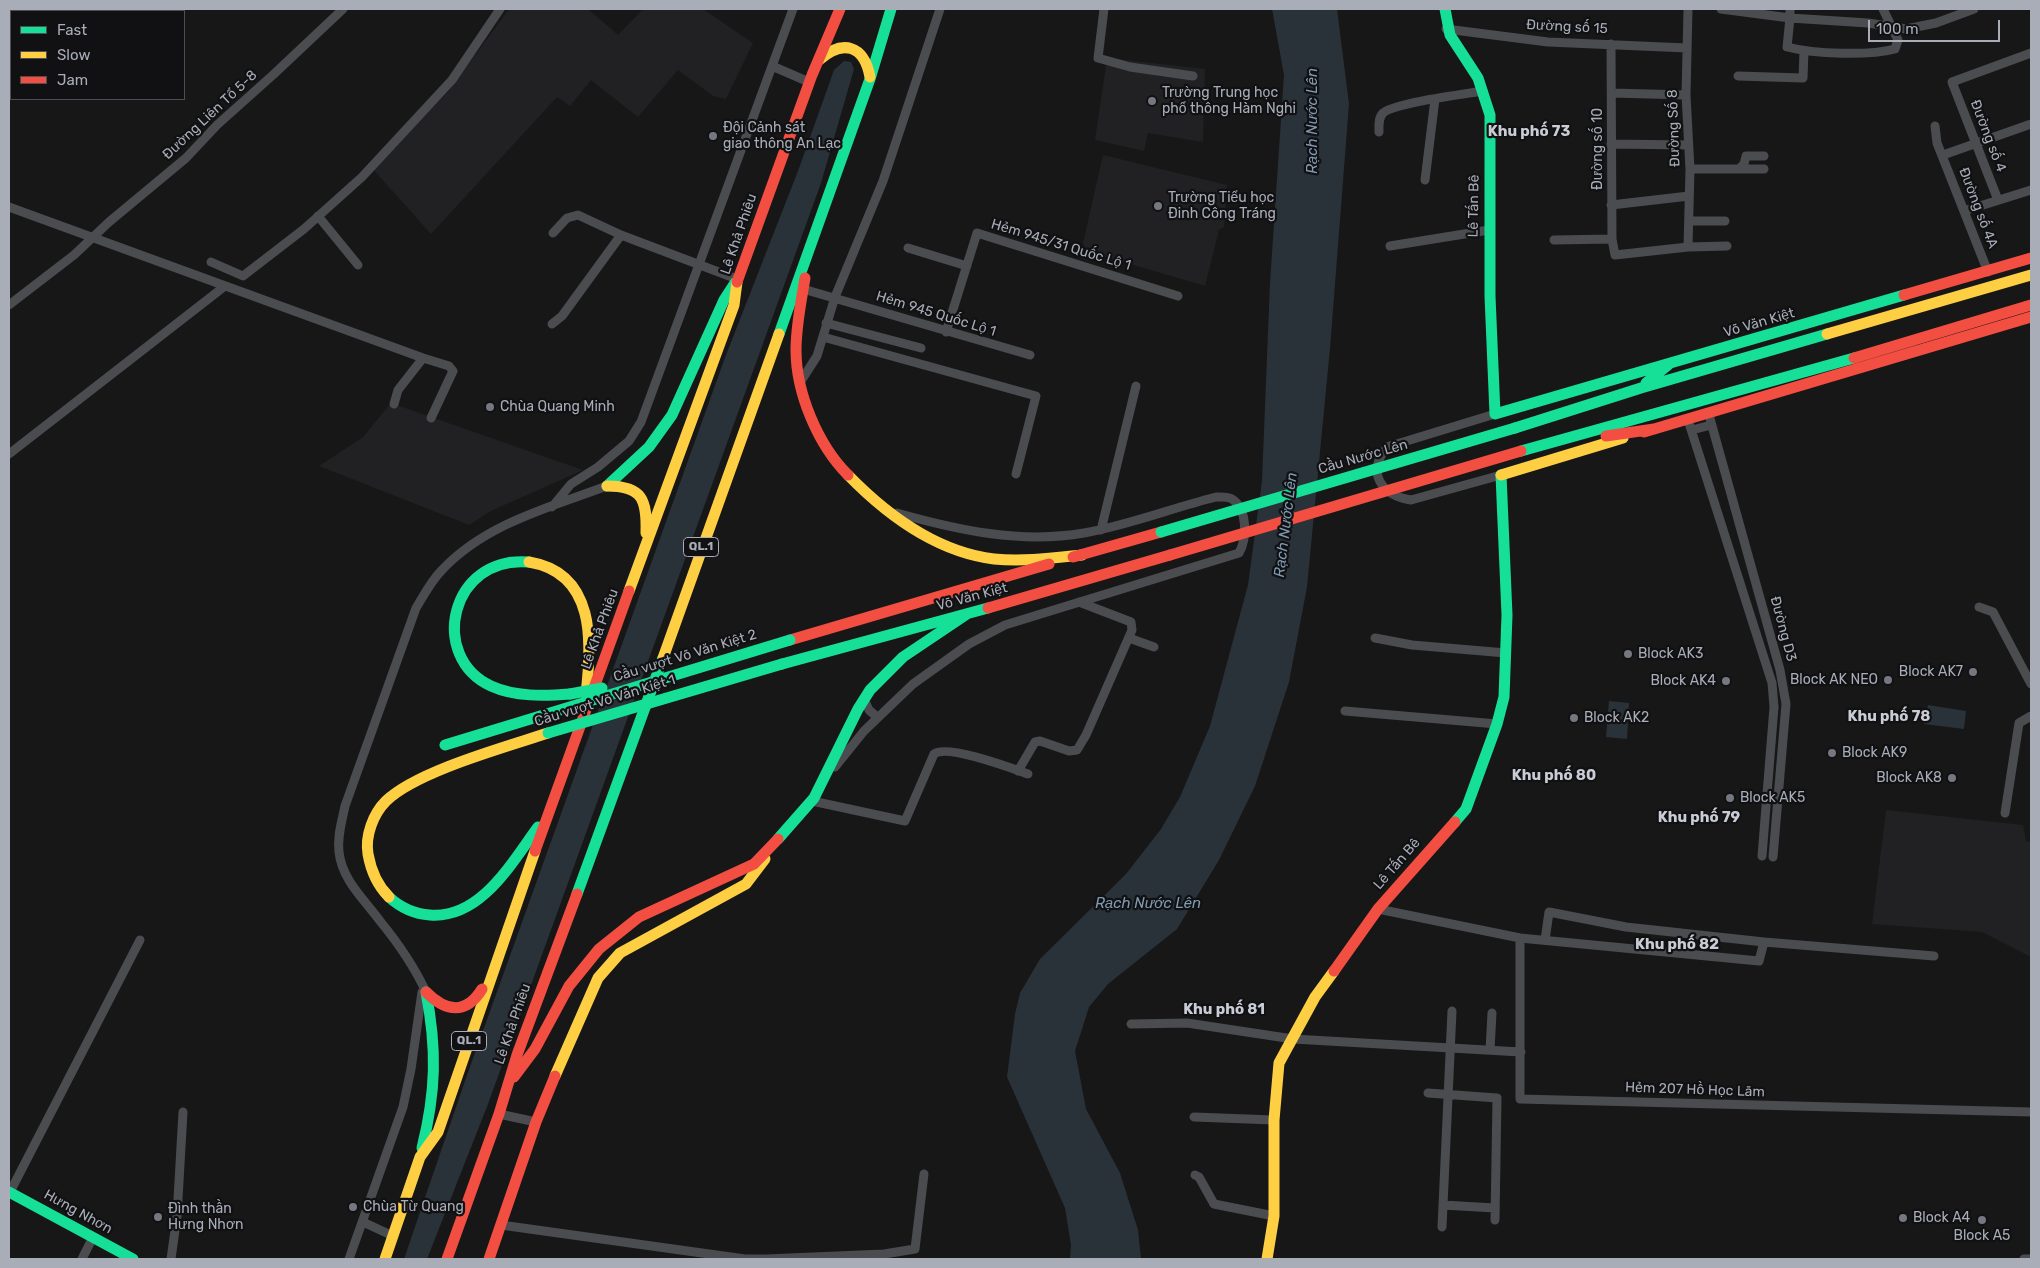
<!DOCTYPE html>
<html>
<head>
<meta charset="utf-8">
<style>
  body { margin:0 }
  #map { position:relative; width:2040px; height:1268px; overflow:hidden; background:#171717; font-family:Rubik,sans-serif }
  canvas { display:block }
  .frame { position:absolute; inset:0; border:10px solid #a8adb8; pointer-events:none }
  .legend { position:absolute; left:10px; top:10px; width:175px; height:90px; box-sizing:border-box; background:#111113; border:1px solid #4d4f55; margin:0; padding:6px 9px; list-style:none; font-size:15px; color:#a8adb8 }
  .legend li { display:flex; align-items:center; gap:10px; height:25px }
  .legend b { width:25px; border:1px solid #4d4f55 }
  .scale { position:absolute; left:1868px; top:20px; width:132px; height:22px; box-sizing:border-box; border:2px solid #a8adb8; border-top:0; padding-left:6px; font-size:15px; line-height:18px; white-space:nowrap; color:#a8adb8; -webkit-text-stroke:4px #111113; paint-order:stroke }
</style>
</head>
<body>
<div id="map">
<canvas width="2040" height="1268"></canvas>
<div class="frame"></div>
<ul class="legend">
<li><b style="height:6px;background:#16e098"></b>Fast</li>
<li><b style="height:6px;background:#ffcf43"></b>Slow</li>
<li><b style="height:6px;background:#f24e42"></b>Jam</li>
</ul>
<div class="scale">100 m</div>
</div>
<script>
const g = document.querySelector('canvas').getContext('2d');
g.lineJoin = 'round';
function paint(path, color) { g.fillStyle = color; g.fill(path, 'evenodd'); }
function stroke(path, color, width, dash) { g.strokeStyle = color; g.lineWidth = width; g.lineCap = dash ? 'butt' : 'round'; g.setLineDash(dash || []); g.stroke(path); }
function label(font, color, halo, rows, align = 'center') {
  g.font = font + ' Rubik,sans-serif'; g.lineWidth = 4.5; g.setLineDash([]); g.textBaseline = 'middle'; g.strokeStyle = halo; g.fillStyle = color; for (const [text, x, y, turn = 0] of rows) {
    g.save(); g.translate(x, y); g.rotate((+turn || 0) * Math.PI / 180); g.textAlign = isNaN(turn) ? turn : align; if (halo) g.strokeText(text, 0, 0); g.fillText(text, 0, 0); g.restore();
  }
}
const built = new Path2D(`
  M509,9h79l30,26 25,-26h60l50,34 -27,56 -13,-3 -35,-26 -40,47 -47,-37 -21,26 -13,-9 -126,137 -59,-66 75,-75z
  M1107,58l98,11 -2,73 -55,-9 -4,18 -49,-11z
  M1103,155l124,30 -3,42 -5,3 -14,56 -119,-35 -3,-8z
  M391,403l192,67 -92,41 -22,14 -150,-59 44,-29z
  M1886,810l137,15 3,16 5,1v115l-49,-25 -110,-8z`);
const water = new Path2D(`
  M1272,9h65l12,95 -19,244 -23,239 -18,95 -34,104 -36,74 -42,69 -69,55 -19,23 -14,44 11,58 34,64 18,57 3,29h-71l1,-14 -6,-37 -58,-131 8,-63 5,-21 20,-34 86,-85 35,-45 19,-32 30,-71 38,-141 14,-104 8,-198 14,-208z
  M844,61l7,1 3,7 -33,114 -333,921 -61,155h-23l62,-181 260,-723 72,-184 36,-101z
  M1609,701l20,2 -2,36 -21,-2z
  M1928,705l38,6 -2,18 -40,-5z`);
const street = new Path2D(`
  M1104,9l-6,49 32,9 63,9
  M1721,9l69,9 -3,29c28,7 81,9 108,2l3,-9 -15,-31
  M1790,9v9l78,5 38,6 30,-6 38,-14
  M104,11l3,-2
  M1446,29l102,13 139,6
  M9,39l2,1
  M1611,44l1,195 3,16 73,-8 39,-1
  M772,66l37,16
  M1738,76l65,2 1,-27
  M1612,93l74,2
  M1935,126l2,17 51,129
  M1379,132c0,-6 -1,-14 4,-19 11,-10 82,-19 100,-22
  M1611,144l77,1
  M1943,155l88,-31
  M1690,169h74
  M1739,169l5,-5 2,-8h18
  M1425,180l10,-81
  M1998,200l-46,-118 79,-29
  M1611,205l78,-9
  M9,207l414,151 -25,32 -4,14
  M1964,211l67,-21
  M318,216l40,49
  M1689,221h36
  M553,233l14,-15 11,-3 43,20 116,44
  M1554,240l58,-1
  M1390,246l99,-16
  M1688,247l2,-78 -4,-74 2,-86
  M908,248l59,18
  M211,262l32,14 61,-47 58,-52 90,-97 48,-71
  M803,289l227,66
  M9,305l65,-50 35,-33 77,-64 31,-33 57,-51 69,-65
  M826,323l95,25
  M552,324l10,-8 59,-81
  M946,332l31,-99 201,63
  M823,337l213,59 -20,78
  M423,358l26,8 4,5 -22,47
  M801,381l16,-25 18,-59 48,-116 57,-172
  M1495,414l-108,33c-21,26 -6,48 24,53l90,-25
  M1709,415l71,255 6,34 -13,153
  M1688,420l84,263 2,24 -12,149
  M1692,430l19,-5
  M9,454l216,-168
  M552,507l19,-23 27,-17 31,-26 12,-19 152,-413
  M1101,530l35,-144
  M1979,607l14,5 38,72
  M1129,638l25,9
  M1375,638l37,7 94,8
  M864,699l5,11 8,7
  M1345,711l152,13
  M835,767l29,-36 49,-47 56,-40 36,-19 234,-72c8,-14 9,-44 -7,-54 -5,-3 -11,-2 -16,-2 -44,11 -87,28 -132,36 -63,11 -127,-3 -187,-20
  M1018,771l17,-29 5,-1 29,10 8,-1 9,-15 46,-105 -1,-8 -52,-20
  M812,801l93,20 29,-67c13,-10 77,14 94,20
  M2005,813l14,-90 12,-7
  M1378,909l142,29 239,23 5,-19 170,14
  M1520,938v161l511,13
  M1545,940l4,-28 77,15 138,15
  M426,992c-12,-26 -28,-49 -46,-71 -16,-22 -38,-41 -41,-69 -2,-16 3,-31 6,-46l71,-198c8,-13 15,-27 26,-38 43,-46 108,-63 165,-84
  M1131,1024l56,-1 106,16 228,13
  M1490,1050l2,-37
  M1428,1093l69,5 -2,122
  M499,1114l37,8
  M1194,1117l80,3
  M1195,1175l4,2 15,27 60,12
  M10,1192l130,-252
  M1443,1205l52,3
  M363,1222l30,14
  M501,1225l244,34
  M1442,1227l10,-216
  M82,1259l11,-22
  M171,1259l6,-43 6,-104
  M349,1259l54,-152 8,-38 11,-77
  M745,1259h19
  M766,1259l118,-5
  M884,1259v-5l31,-5 9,-75
  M2024,1259h7`);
const fast = new Path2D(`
  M1445,9l5,26 28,43 12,37v181l5,118
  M779,334l91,-255 21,-70
  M1646,383l22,-18
  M1495,414l409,-119
  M1515,428l126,-40 186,-54
  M1521,451l333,-93
  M607,486l42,-39 23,-32 52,-115 11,-17
  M529,562c-79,-7 -101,95 -38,124 24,11 53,10 79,8
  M782,664l206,-56
  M1455,822l11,-13 31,-85 7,-27 3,-82 -6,-140
  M778,839l36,-41 44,-89 12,-19 33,-33 64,-43
  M577,894l86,-236
  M389,897c12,11 25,17 41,18 51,4 82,-53 108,-88
  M422,1148c14,-56 15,-99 4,-156
  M9,1192l124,67`);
const slow = new Path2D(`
  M819,60c24,-21 45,-15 51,17
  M1827,334l204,-59
  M848,475c39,40 89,77 146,84 29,3 59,-1 88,-4
  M1501,475l122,-37
  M607,486c36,0 40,14 39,47
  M529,562c67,11 63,81 57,132
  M629,591l105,-286 3,-23
  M663,658l116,-324
  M389,897c-12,-12 -18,-26 -21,-43 -3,-18 5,-40 18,-53 31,-30 120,-54 162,-68
  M555,1076l43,-98 22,-25 126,-69 19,-25
  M385,1259l35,-102 18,-25 97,-281
  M1267,1259l7,-43v-96l5,-57 36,-66 19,-26`);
const jam = new Path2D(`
  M805,278c-4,24 -9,48 -9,72 0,43 22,95 52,125
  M737,282l75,-207 28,-66
  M1904,295l127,-37
  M1854,358l177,-53
  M1644,432l387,-115
  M1606,436l48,-7
  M1073,557l88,-25
  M988,608l182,-53
  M790,640l259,-76
  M535,851l94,-260
  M1334,971l44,-62 77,-87
  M426,992c20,20 40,23 56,-3
  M514,1077l21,-28 34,-63 30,-37 40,-32 115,-53 24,-25
  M447,1259l52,-145 18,-59 60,-161
  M489,1259l47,-137 19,-46`);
const fastBridge = new Path2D(`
  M1161,532l354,-104
  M570,694l32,-6
  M548,733l234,-69
  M445,745l345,-105`);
const jamBridge = new Path2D(`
  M1170,555l351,-104`);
const markers = [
  [1152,101,5,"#757880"],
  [713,136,5,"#757880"],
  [1158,206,5,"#757880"],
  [490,407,5,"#757880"],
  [1628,654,5,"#757880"],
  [1973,672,5,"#757880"],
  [1888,680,5,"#757880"],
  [1726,681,5,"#757880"],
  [1574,718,5,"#757880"],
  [1832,753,5,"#757880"],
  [1952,778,5,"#757880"],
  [1730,798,5,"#757880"],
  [353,1207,5,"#757880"],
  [158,1217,5,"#757880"],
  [1903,1218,5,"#757880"],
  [1982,1220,5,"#757880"]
];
const shields = [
  [701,547,35],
  [469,1041,35]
];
const shieldNames = [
  ["QL.1",701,547],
  ["QL.1",469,1041]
];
const streetNames = [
  ["Đường số 15",1567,27,3],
  ["Đường Liên Tổ 5-8",210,115,-43],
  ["Đường Số 8",1674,128,-92],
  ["Đường số 4",1988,136,69],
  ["Đường số 10",1598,149,-90],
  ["Lê Tấn Bê",1474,206,-89],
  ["Đường số 4A",1978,208,69],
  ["Lê Khả Phiêu",739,234,-71],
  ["Hẻm 945/31 Quốc Lộ 1",1061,245,17],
  ["Hẻm 945 Quốc Lộ 1",936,314,17],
  ["Võ Văn Kiệt",1759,323,-16],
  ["Cầu Nước Lên",1363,457,-16],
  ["Võ Văn Kiệt",972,597,-15],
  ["Lê Khả Phiêu",600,629,-70],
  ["Đường D3",1783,629,75],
  ["Cầu vượt Võ Văn Kiệt 2",685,656,-17],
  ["Cầu vượt Võ Văn Kiệt 1",605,701,-17],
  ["Lê Tấn Bê",1397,864,-49],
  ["Lê Khả Phiêu",513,1024,-71],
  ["Hẻm 207 Hồ Học Lãm",1695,1090,2],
  ["Hưng Nhơn",78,1212,29]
];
const poiNames = [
  ["Trường Trung học",1162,93],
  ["phổ thông Hàm Nghi",1162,109],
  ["Đội Cảnh sát",723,128],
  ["giao thông An Lạc",723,144],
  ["Trường Tiểu học",1168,198],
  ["Đinh Công Tráng",1168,214],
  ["Chùa Quang Minh",500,407],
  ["Block AK3",1638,654],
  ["Block AK7",1963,672,"right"],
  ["Block AK NEO",1878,680,"right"],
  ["Block AK4",1716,681,"right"],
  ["Block AK2",1584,718],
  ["Block AK9",1842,753],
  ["Block AK8",1942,778,"right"],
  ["Block AK5",1740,798],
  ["Chùa Từ Quang",363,1207],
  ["Đình thần",168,1209],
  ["Hưng Nhơn",168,1225],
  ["Block A4",1913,1218],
  ["Block A5",1982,1236,"center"]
];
const waterNames = [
  ["Rạch Nước Lên",1313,121,-90],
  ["Rạch Nước Lên",1286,525,-83],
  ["Rạch Nước Lên",1148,904]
];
const neighbourhoodNames = [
  ["Khu phố 73",1529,132],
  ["Khu phố 78",1889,717],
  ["Khu phố 80",1554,776],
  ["Khu phố 79",1699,818],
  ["Khu phố 82",1677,945],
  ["Khu phố 81",1224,1010]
];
paint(built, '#212123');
paint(water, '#2a3239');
stroke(street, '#4b4c50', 9);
stroke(fast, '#16e098', 11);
stroke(slow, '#ffcf43', 11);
stroke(jam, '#f24e42', 11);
stroke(fastBridge, '#16e098', 11);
stroke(jamBridge, '#f24e42', 11);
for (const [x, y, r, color] of markers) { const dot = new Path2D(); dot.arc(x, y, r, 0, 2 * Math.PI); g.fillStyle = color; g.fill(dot); stroke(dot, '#111113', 2); }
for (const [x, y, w] of shields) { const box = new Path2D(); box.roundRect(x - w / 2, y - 9.5, w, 19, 4); g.fillStyle = '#111113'; g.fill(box); stroke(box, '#a8adb8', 1); }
label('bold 12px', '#a8adb8', null, shieldNames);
label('14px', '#a8adb8', '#111113', streetNames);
label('14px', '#a8adb8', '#111113', poiNames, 'left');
label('italic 15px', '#7f9bb3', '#111113', waterNames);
label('bold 15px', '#c9ccd4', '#111113', neighbourhoodNames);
</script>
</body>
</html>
